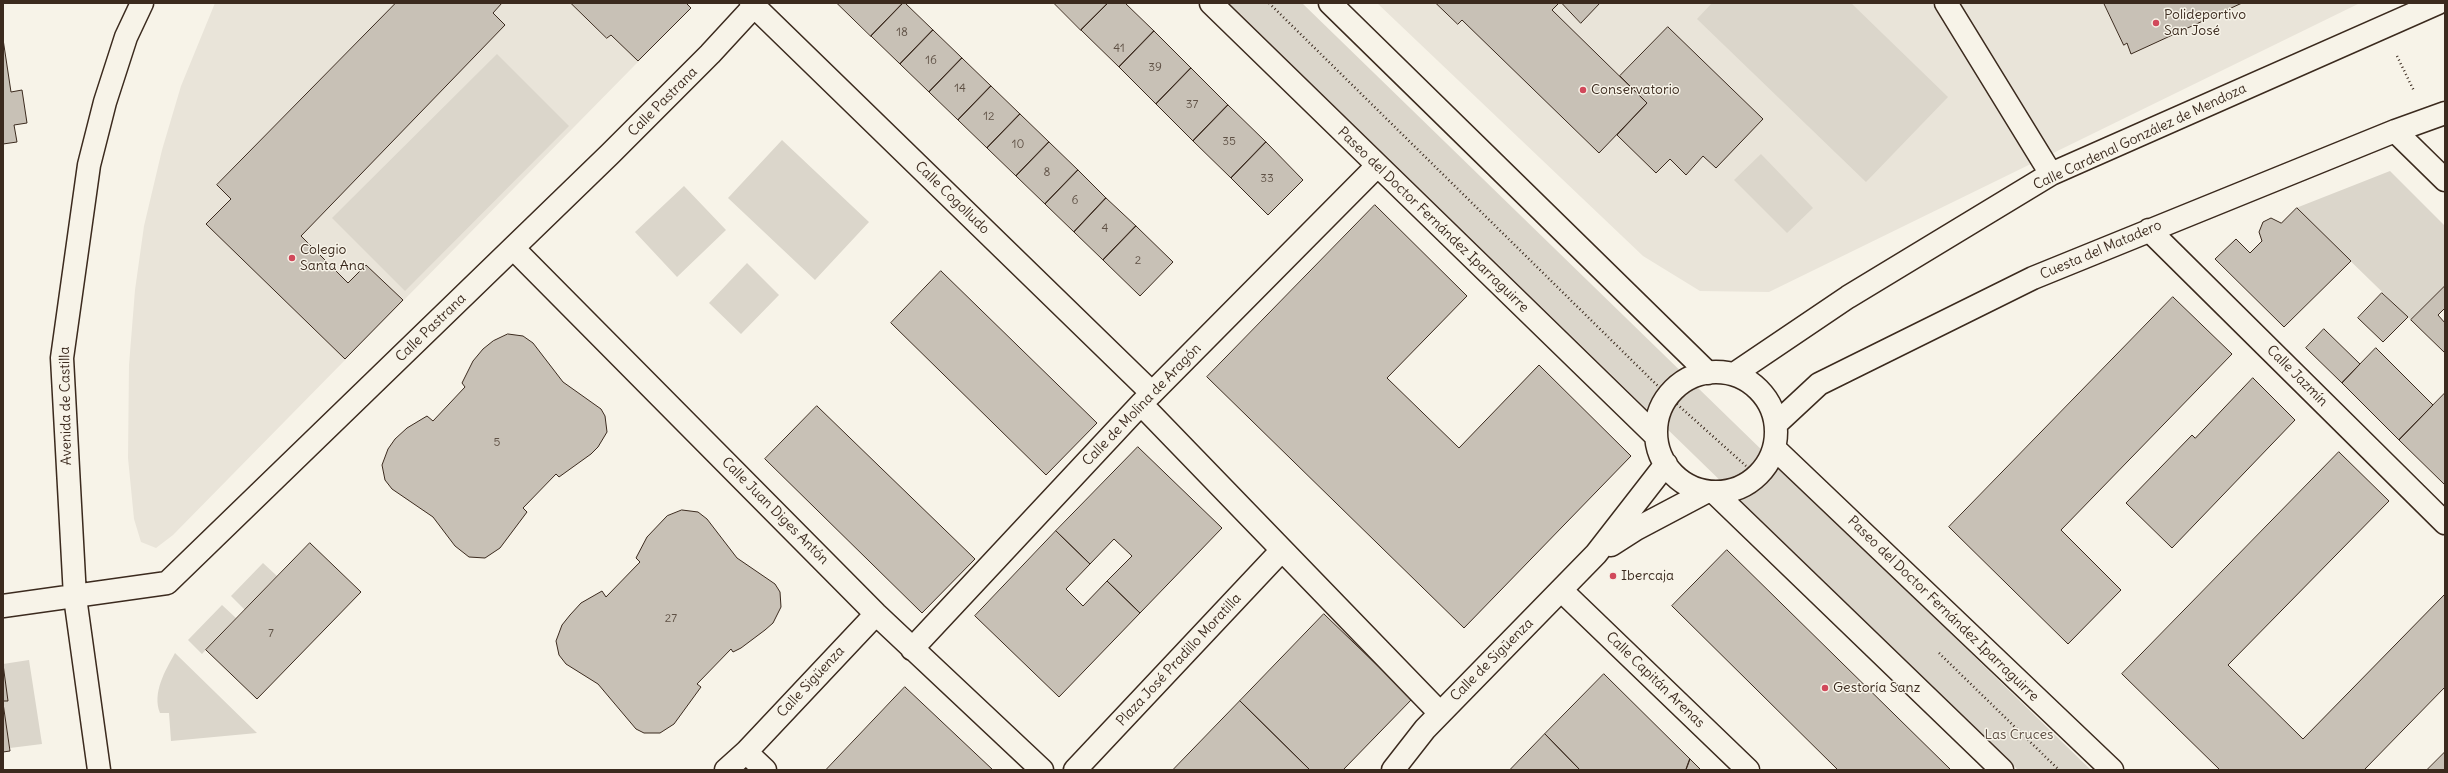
<!DOCTYPE html>
<html>
<head>
<meta charset="utf-8">
<style>
  body { margin:0 }
  #map { position:relative; width:2448px; height:773px; overflow:hidden; background:#f7f3e8; font-family:Delius,sans-serif }
  canvas { display:block }
  .frame { position:absolute; inset:0; border:4px solid #3b2a1e; pointer-events:none }
</style>
</head>
<body>
<div id="map">
<canvas width="2448" height="773"></canvas>
<div class="frame"></div>
</div>
<script>
const g = document.querySelector('canvas').getContext('2d');
g.lineJoin = 'round';
function paint(path, color) { g.fillStyle = color; g.fill(path, 'evenodd'); }
function stroke(path, color, width, dash) { g.strokeStyle = color; g.lineWidth = width; g.lineCap = dash ? 'butt' : 'round'; g.setLineDash(dash || []); g.stroke(path); }
function label(font, color, halo, rows, align = 'center') {
  g.font = font + ' Delius,sans-serif'; g.lineWidth = 3; g.setLineDash([]); g.textBaseline = 'middle'; g.strokeStyle = halo; g.fillStyle = color; for (const [text, x, y, turn = 0] of rows) {
    g.save(); g.translate(x, y); g.rotate((+turn || 0) * Math.PI / 180); g.textAlign = isNaN(turn) ? turn : align; if (halo) g.strokeText(text, 0, 0); g.fillText(text, 0, 0); g.restore();
  }
}
const built = new Path2D(`
  M215,3h471l5,5 -518,527 -17,13 -15,-6 -7,-23 -6,-61 1,-93 6,-75 9,-64 18,-76 19,-64z
  M1377,3h983l-591,289 -69,-1 -57,-35z`);
const green = new Path2D(`
  M1229,3h73l789,767h-73z
  M1712,3h139l97,94 -82,85 -169,-163z
  M497,54l72,72 -164,165 -73,-73z
  M782,140l87,82 -54,58 -87,-82z
  M1761,154l52,54 -26,25 -53,-53z
  M2390,171l55,55v60l-34,34 -115,-112z
  M684,186l42,44 -49,47 -42,-45z
  M747,263l32,32 -38,39 -32,-31z
  M263,563l14,13 -32,34 -14,-14z
  M222,605l14,13 -34,36 -14,-14z
  M175,653l82,80 -86,8 -2,-28h-9c-8,-20 5,-42 15,-60z
  M29,660l13,84 -32,4 -7,-45v-2l5,-1 -5,-36z`);
const building = new Path2D(`
  M396,3h106l-9,10 12,12 -204,211 47,47 18,-18 37,35 -58,59 -139,-135 25,-25 -14,-14z
  M571,3h115l5,5 -53,53 -27,-26 -4,3z
  M837,3h66l-32,33z
  M903,3h2l28,27 -33,34 -29,-28z
  M1054,3h54l-27,27z
  M1108,3h17l29,28 -35,36 -38,-37z
  M1436,3h123l-7,7 95,93 -48,50 -137,-133 -4,4z
  M1562,3h38l-19,20z
  M2104,3h138l-111,51 -4,-11 -3,2z
  M1668,27l95,92 -47,49 -13,-12 -17,19 -16,-16 -14,14 -39,-38 30,-32 -27,-27z
  M933,30l29,28 -33,34 -29,-28z
  M1154,31l37,37 -35,36 -37,-37z
  M3,39l8,53 11,-2 5,33 -13,2 3,17 -14,2z
  M962,58l29,28 -33,34 -29,-28z
  M1191,68l37,37 -35,36 -37,-37z
  M991,86l29,28 -33,34 -29,-28z
  M1228,105l38,37 -35,36 -38,-37z
  M1020,114l29,28 -33,34 -29,-28z
  M1049,142l29,28 -33,34 -29,-28z
  M1266,142l37,38 -35,35 -37,-37z
  M1078,170l28,28 -32,34 -29,-28z
  M1106,198l30,28 -33,34 -29,-28z
  M1375,205l92,91 -80,82 72,70 80,-83 92,91 -167,172 -257,-251z
  M2297,208l54,53 -67,66 -69,-68 21,-20 14,14 12,-12 -3,-9 4,-10 8,-4 10,5z
  M1136,226l37,36 -33,34 -37,-36z
  M941,271l156,152 -51,52 -155,-152z
  M2445,286v22l-7,7 7,8v30l-34,-33z
  M2382,293l26,24 -25,25 -25,-24z
  M2173,297l59,57 -171,176 60,60 -53,54 -119,-117z
  M2324,329l36,35 -18,19 -36,-35z
  M508,334l15,2 10,7 30,39 38,27 4,7 2,16 -9,15 -7,7 -32,23 -3,-3 -33,34 4,4 -27,36 -15,10 -16,-1 -14,-11 -22,-29 -41,-28 -7,-9 -3,-15 6,-16 7,-10 12,-11 20,-12 6,5 32,-34 -3,-4 11,-22 10,-12 10,-8z
  M2376,348l57,57 -34,35 -57,-57z
  M2253,378l42,42 -123,128 -46,-45 66,-68 3,3z
  M2445,393v92l-46,-45z
  M817,406l158,153 -53,54 -157,-154z
  M1138,447l84,81 -82,85 -33,-32 25,-25 -18,-17 -24,25 -34,-33z
  M2339,452l50,49 -161,164 75,74 142,-145v93l-81,83h-144l-98,-96z
  M682,510l16,2 9,7 30,39 38,26 5,8 1,15 -8,16 -8,7 -24,18 -8,4 -2,-3 -34,35 4,3 -27,37 -14,9h-16l-8,-4 -38,-45 -32,-20 -7,-9 -3,-14 6,-16 8,-10 11,-12 21,-12 4,6 34,-35 -4,-4 11,-21 20,-21z
  M1056,531l34,33 -24,25 17,17 24,-25 33,32 -81,84 -84,-81z
  M310,543l51,49 -104,107 -51,-49z
  M1727,550l224,220h-113l-166,-164z
  M1324,614l88,85 -69,71h-33l-70,-69z
  M3,664l5,37h-5z
  M1604,674l86,85 -4,11h-106l-35,-36z
  M905,687l88,83h-167z
  M1240,701l70,69h-137z
  M3,703l7,48 -7,1z
  M1545,734l35,36h-70z
  M2445,752v18h-18z
  M1690,759l11,11h-15z`);
const path = new Path2D(`
  M1269,3l399,393 78,70
  M2397,56l17,35
  M1939,653l120,117`);
const minor = new Path2D(`
  M751,3l401,390
  M1211,3l445,433
  M1330,3l378,370
  M1946,3l105,171
  M2395,131l50,49
  M2149,230l296,293
  M513,248l363,366 166,156
  M1656 432a60 60 0 1 1 120 0a60 60 0 1 1-120 0Z
  M1734,374l114,-77 203,-123 387,-171
  M1141,404l299,309
  M1776,424l43,-40 214,-106 362,-147 50,-18
  M1774,448l338,322
  M1715,493l287,277
  M1611,545l25,-16 70,-37
  M1562,591l186,179
  M3,606l164,-23 443,-429 100,-100 47,-51
  M912,649l229,-245 236,-238
  M746,752l19,18
  M99,770l-24,-173 -13,-239 27,-193 16,-63 21,-65 16,-34
  M726,770l20,-18 130,-138
  M1075,770l207,-220
  M1393,770l32,-41 171,-175 70,-90`);
const markers = [
  [2156,23,4,"#d1495b"],
  [1583,90,4,"#d1495b"],
  [292,258,4,"#d1495b"],
  [1613,576,4,"#d1495b"],
  [1825,688,4,"#d1495b"]
];
const numberNames = [
  ["18",902,33],
  ["41",1119,49],
  ["16",931,61],
  ["39",1155,68],
  ["14",960,89],
  ["37",1192,105],
  ["12",989,117],
  ["35",1229,142],
  ["10",1018,145],
  ["8",1047,173],
  ["33",1267,179],
  ["6",1075,201],
  ["4",1105,229],
  ["2",1138,261],
  ["5",497,443],
  ["27",671,619],
  ["7",271,634]
];
const poiNames = [
  ["Polideportivo",2164,15],
  ["San José",2164,31],
  ["Conservatorio",1591,90],
  ["Colegio",300,250],
  ["Santa Ana",300,266],
  ["Ibercaja",1621,576],
  ["Gestoría Sanz",1833,688]
];
const streetNames = [
  ["Calle Pastrana",663,102,-45],
  ["Calle Cardenal González de Mendoza",2140,137,-25],
  ["Calle Cogolludo",952,198,44],
  ["Paseo del Doctor Fernández Iparraguirre",1433,220,44],
  ["Cuesta del Matadero",2101,250,-23],
  ["Calle Pastrana",431,328,-44],
  ["Calle Jazmín",2297,376,45],
  ["Calle de Molina de Aragón",1142,405,-46],
  ["Avenida de Castilla",66,406,-91],
  ["Calle Juan Diges Antón",775,511,45],
  ["Paseo del Doctor Fernández Iparraguirre",1943,609,44],
  ["Plaza José Pradillo Moratilla",1179,660,-47],
  ["Calle de Sigüenza",1492,660,-45],
  ["Calle Capitán Arenas",1655,680,44],
  ["Calle Sigüenza",811,682,-47]
];
const parkNames = [
  ["Las Cruces",2019,735]
];
paint(built, '#e9e4d9');
paint(green, '#dbd6cb');
paint(building, '#c8c1b6');
stroke(building, '#3b2a1e', 1);
stroke(minor, '#3b2a1e', 25);
stroke(path, '#3b2a1e', 2.5, [1, 3]);
stroke(minor, '#f7f3e8', 22);
for (const [x, y, r, color] of markers) { const dot = new Path2D(); dot.arc(x, y, r, 0, 2 * Math.PI); g.fillStyle = color; g.fill(dot); stroke(dot, '#f7f3e8', 1.5); }
label('12px', '#5e5044', null, numberNames);
label('14px', '#3b2a1e', '#f7f3e8', poiNames, 'left');
label('14px', '#3b2a1e', '#f7f3e8', streetNames);
label('14px', '#5b4c41', '#f7f3e8', parkNames);
</script>
</body>
</html>
